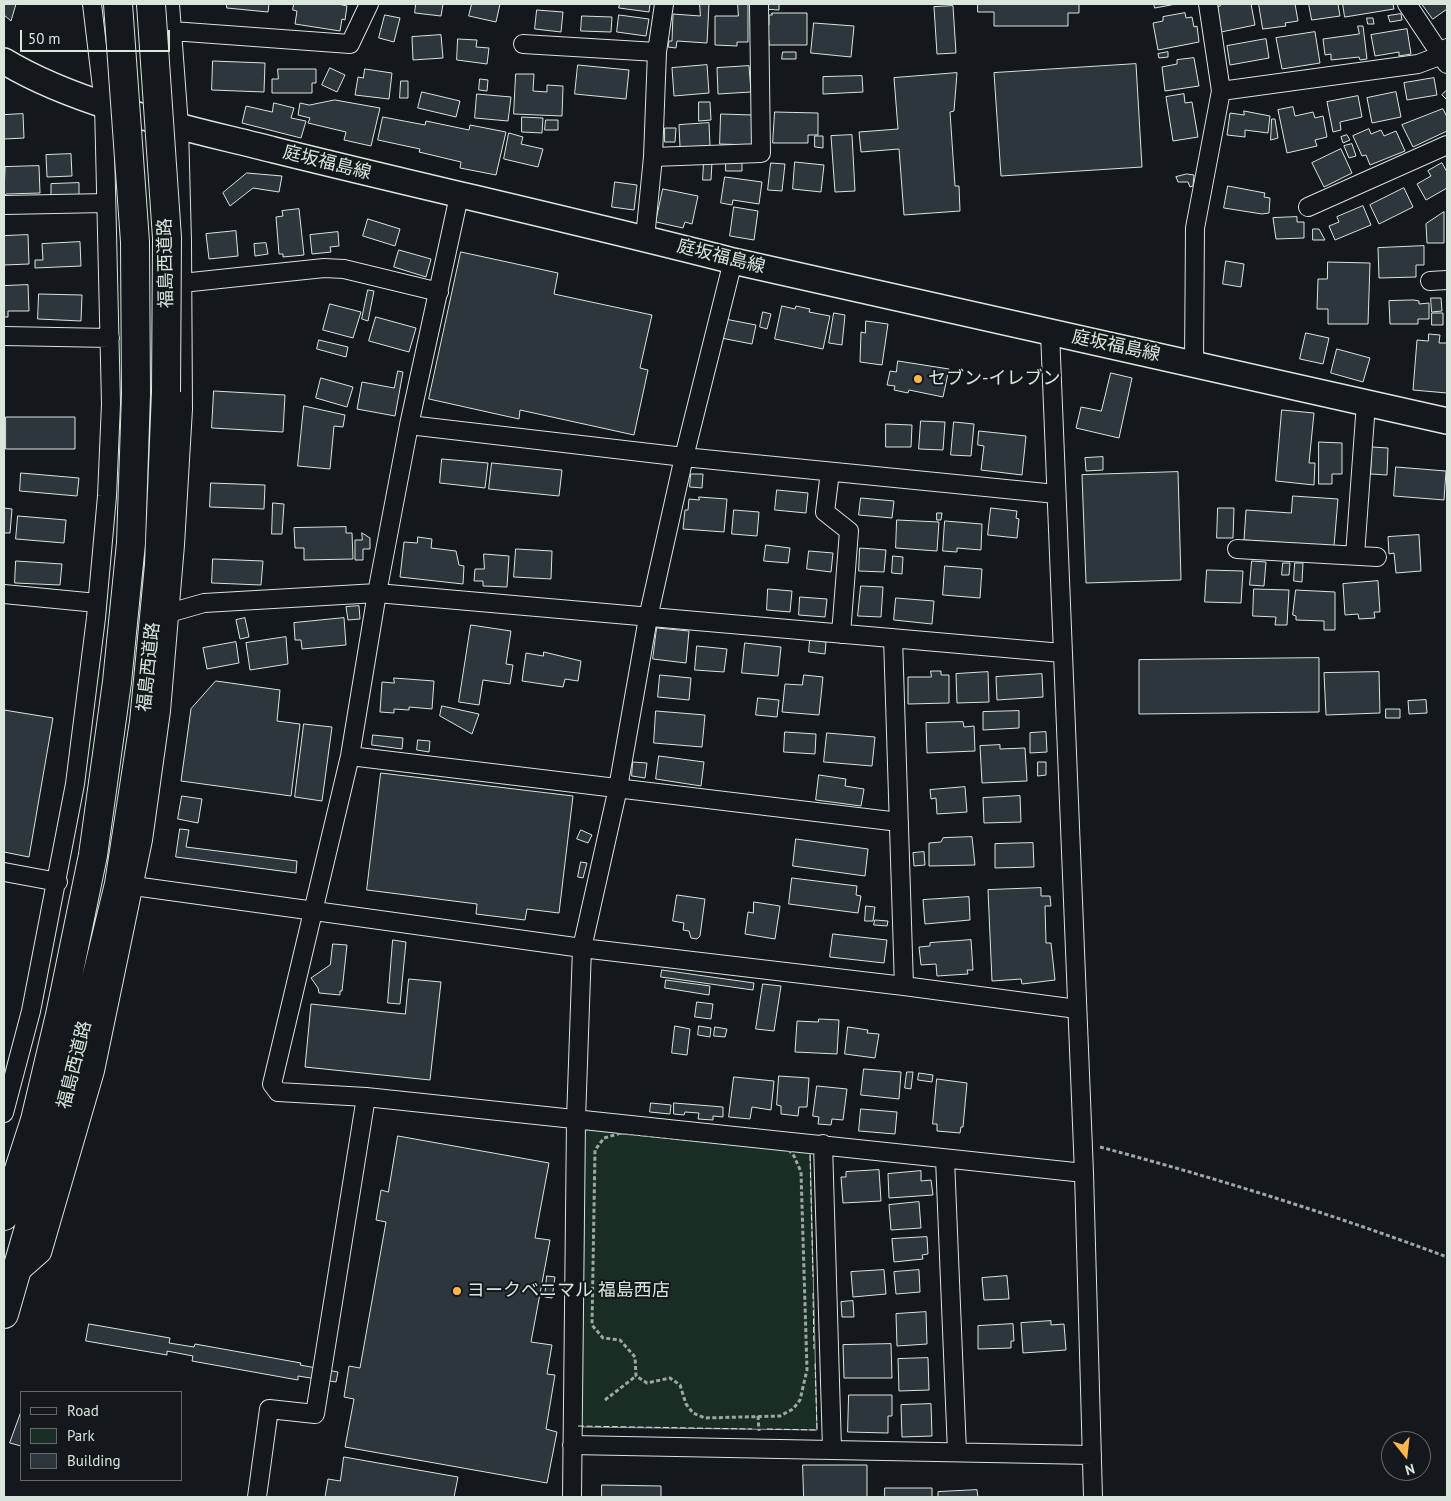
<!DOCTYPE html>
<html>
<head>
<meta charset="utf-8">
<style>
  body { margin:0 }
  #map { position:relative; width:1451px; height:1501px; overflow:hidden; background:#14181c; font-family:"PT Sans",sans-serif }
  canvas { display:block }
  .frame { position:absolute; inset:0; border:5px solid #d8e6dc; pointer-events:none }
  .legend { position:absolute; left:20px; top:1391px; width:162px; height:90px; box-sizing:border-box; background:#14181c; border:1px solid #626a69; margin:0; padding:6px 9px; list-style:none; font-size:15px; color:#d8e6dc }
  .legend li { display:flex; align-items:center; gap:10px; height:25px }
  .legend b { width:25px; border:1px solid #626a69 }
  .north { position:absolute; left:1381px; top:1431px; width:50px; height:50px; box-sizing:border-box; background:#14181c; border:1px solid #626a69; border-radius:50%; rotate:164deg; font-size:14px; font-weight:700; line-height:20px; text-align:center; color:#d8e6dc }
  .north::after { content:''; display:block; margin:auto; width:18px; height:22px; background:#ffb74d; clip-path:polygon(50% 0,100% 100%,50% 72%,0 100%) }
  .scale { position:absolute; left:20px; top:30px; width:150px; height:22px; box-sizing:border-box; border:2px solid #d8e6dc; border-top:0; padding-left:6px; font-size:15px; line-height:18px; white-space:nowrap; color:#d8e6dc; -webkit-text-stroke:4px #14181c; paint-order:stroke }
</style>
</head>
<body>
<div id="map">
<canvas width="1451" height="1501"></canvas>
<div class="frame"></div>
<ul class="legend">
<li><b style="height:6px;background:#14181c"></b>Road</li>
<li><b style="height:14px;background:#1a2d24"></b>Park</li>
<li><b style="height:14px;background:#2c363c"></b>Building</li>
</ul>
<div class="north">N</div>
<div class="scale">50 m</div>
</div>
<script>
const g = document.querySelector('canvas').getContext('2d');
g.lineJoin = 'round';
function paint(path, color) { g.fillStyle = color; g.fill(path, 'evenodd'); }
function stroke(path, color, width, dash) { g.strokeStyle = color; g.lineWidth = width; g.lineCap = dash ? 'butt' : 'round'; g.setLineDash(dash || []); g.stroke(path); }
function label(font, color, halo, rows, align = 'center') {
  g.font = font + ' "PT Sans","Noto Sans JP",sans-serif'; g.lineWidth = 4; g.setLineDash([]); g.textBaseline = 'middle'; g.strokeStyle = halo; g.fillStyle = color; for (const [text, x, y, turn = 0] of rows) {
    g.save(); g.translate(x, y); g.rotate((+turn || 0) * Math.PI / 180); g.textAlign = isNaN(turn) ? turn : align; if (halo) g.strokeText(text, 0, 0); g.fillText(text, 0, 0); g.restore();
  }
}
const green = new Path2D(`
  M579,1123l231,21 7,286 -239,-3z`);
const building = new Path2D(`
  M4,4h12l-5,17 -7,-6z
  M227,4h42l-1,8 -41,-4z
  M294,4h44l9,2 -2,14 -3,-1 -2,12 -45,-7 2,-13 -4,-1z
  M416,4h27l-2,12 -26,-3z
  M472,4h28l-4,18 -27,-6z
  M620,4h30l-1,8 -30,-4z
  M700,4h9l-2,39 -30,-2 -1,7 -8,-1 1,-6h3l1,-27 27,2z
  M738,4h10v38h-11v4l-22,-1v-29h23z
  M764,4h15v6l-16,-1z
  M978,4h101v9h-11v13h-74v-14h-16z
  M1154,4h22l-21,4z
  M1220,4h31l4,21 -34,7 -5,-25 4,-1z
  M1259,4h36l3,17 -13,2 1,3 -23,3z
  M1309,4h29l2,12 -28,4z
  M1343,4h50l1,5 -49,8z
  M1422,4h25v5l-14,10z
  M953,6l3,47 -19,1 -3,-47z
  M537,10l26,2 -2,20 -26,-3z
  M772,13h35v32h-38v-5h-3v-15h3v-10h3z
  M1185,13l1,5 6,-1 2,10 3,-1 2,16 -41,8 -5,-27 10,-2v-4z
  M1401,14l1,6 -12,2 -2,-6z
  M385,15l15,3 -6,24 -15,-4z
  M619,15l30,4 -3,17 -29,-4z
  M582,16l30,1 -1,15 -30,-1z
  M1367,18h6l1,6h-6z
  M814,23l40,3 -3,31 -40,-4z
  M1358,26h5l4,33 -7,1 -1,-3 -28,3v-6l-6,1 -2,-16 36,-5z
  M1407,29l4,25 -12,2v-4l-24,4 -4,-21z
  M1315,32l5,31 -38,6 -6,-31z
  M441,35l2,23 -30,2 -1,-23z
  M458,39l19,1 -1,7 13,1 -2,16 -30,-4z
  M1266,39l3,19 -39,7 -3,-19z
  M783,52h13v7h-14z
  M1168,52v5l-9,1 -1,-4z
  M1194,58l5,28 -34,5 -3,-24 15,-3v-4z
  M213,61l52,2 -1,29 -52,-2z
  M1136,64l6,103 -141,9 -7,-103z
  M578,65l51,5 -3,29 -51,-5z
  M707,65l2,28 -35,3 -2,-28z
  M749,66l2,26 -33,2 -1,-26z
  M330,68l15,7 -8,17 -15,-7z
  M278,69h38v14h-4v10h-40v-14h6z
  M365,69l27,4 -3,26 -34,-4 3,-18 5,1z
  M957,73l-3,38 -4,1 5,74h4l1,25 -56,4 -5,-66 -38,3 -2,-20 39,-3 -4,-51z
  M516,74h18l-1,17 14,1v-7l16,1 -1,30 -48,-2z
  M862,76l1,16 -40,2v-17z
  M1434,78l3,17 -30,5 -3,-17z
  M480,79l8,1 -1,11 -8,-1z
  M401,81h7v17h-8z
  M1447,90v7l-1,2 -4,-4z
  M422,92l38,9 -4,16 -38,-9z
  M1396,92l5,25 -29,6 -5,-25z
  M477,94l34,3 -3,24 -33,-3z
  M1184,94l1,9 7,-1 6,35 -25,4 -7,-44z
  M1358,96l4,21 -22,5 1,8 -8,2 -6,-30z
  M335,100l45,8 -9,38 -27,-6 2,-8 -38,-9 2,-5 -12,-3 2,-12 9,2z
  M699,102h11l1,18 -12,1z
  M274,103l20,5 -3,10 15,3 -5,17 -59,-15 4,-17 26,6z
  M1293,107l2,9 18,-4 2,6 8,-2 4,21 -12,3 2,6 -30,7 -9,-43z
  M1443,109l4,8v14l-34,16 -11,-22z
  M1244,111l26,5 -2,17 -23,-3v7l-18,-2 3,-22 14,2z
  M775,112l43,1v22h-10v8h-35z
  M23,114l1,24 -20,1v-24z
  M721,114l32,1 -1,30 -32,-1z
  M383,117l42,8 1,-4 43,9 1,-5 36,7 -10,43 -36,-7 1,-6 -42,-10 1,-3 -42,-9z
  M522,117l21,1 -1,15 -20,-1z
  M1272,119h3l3,19 -7,2z
  M546,120h12v10h-13z
  M709,123l1,23 -30,1 -1,-22z
  M665,128h11l-1,14h-10z
  M1369,129l2,5 10,-4 3,6 12,-5 9,20 -35,14 -4,-10 -4,1 -9,-20z
  M509,133l14,4 -2,7 22,5 -5,18 -34,-8z
  M852,135l3,56 -20,1 -4,-56z
  M1347,135l3,5 -7,3 -2,-6z
  M815,136h8v12l-8,-1z
  M1352,144l4,12 -7,2 -5,-12z
  M1341,149l11,24 -28,14 -12,-24z
  M71,154l1,22 -25,1 -1,-22z
  M704,161l8,1 -1,18h-8z
  M726,162h16v9h-16z
  M795,162l29,3 -3,27 -28,-3z
  M771,163l14,1 -3,27 -14,-1z
  M1442,163l5,9v16l-21,12 -9,-16 14,-8 -3,-5z
  M39,166l1,27 -34,1 -2,3 1,-30z
  M247,173l35,3 -3,16 -26,-4 -23,18 -7,-13z
  M1187,174l7,1 -1,11 -3,1 -2,-5h-10l-2,-5z
  M725,177l37,5 -3,22 -26,-4 -1,5 -11,-2z
  M615,182l22,3 -3,25 -22,-3z
  M79,183v12l-28,1v-12z
  M1228,186l37,7 -1,4 6,1 -1,15 -7,1 -38,-6z
  M1404,188l9,19 -34,17 -9,-19z
  M663,189l35,7 -6,28 -7,-2 -2,6 -27,-6z
  M1363,206l8,19 -36,15 -6,-14 10,-4 -2,-5z
  M734,207l24,4 -4,29 -24,-4z
  M299,209l5,46 -21,2v-3h-4l-3,-37 7,-1 -1,-5z
  M1444,212v31h-17l-1,-19z
  M1297,217v5h7v16l-28,1 -3,-21z
  M368,219l32,10 -5,17 -32,-10z
  M1313,229h6l6,11h-12z
  M236,231l2,25 -29,3 -3,-25z
  M338,232l1,14 -9,1 1,5 -19,2 -2,-19z
  M28,235l1,29 -25,1v-29z
  M80,242l1,24 -46,2v-8h8l-1,-16z
  M266,243l2,11 -13,2 -1,-12z
  M1424,246v19h-8v12l-37,1 -1,-30z
  M399,250l32,9 -5,18 -32,-10z
  M461,252l97,21 -4,21 98,21 -12,53 8,2 -14,65 -114,-25 -1,9 -90,-20z
  M1226,261l18,3 -3,23 -18,-3z
  M1328,262l42,1 -2,61h-40v-15h-11l1,-30h9z
  M28,285l1,26h-21v6h-4v-31z
  M368,290l6,1 -6,30 -6,-2z
  M39,294l43,1 -1,26 -43,-2z
  M1431,298h10l1,13 -10,1z
  M1414,300l5,1v3l10,-1v16h-11v5h-28l-1,-23z
  M330,304l31,8 -8,26 -30,-8z
  M782,306l13,3 1,-3 14,3 -1,3 21,4 -7,33 -48,-10z
  M763,312l8,2 -4,15 -7,-2z
  M834,313l11,2 -3,30 -13,-2z
  M1432,313h11v12h-11z
  M376,317l40,11 -7,24 -40,-11z
  M725,319l31,6 -4,19 -31,-6z
  M866,321l22,3 -6,41 -22,-3 1,-30 4,1z
  M1306,333l23,5 -6,26 -23,-5z
  M1429,334l11,1 -1,8h8v50l-34,-3 4,-50 11,1z
  M319,340l29,7 -2,10 -29,-8z
  M1337,349l33,9 -7,24 -32,-9z
  M898,361l51,8 -6,28 -34,-7 -1,3 -14,-3 1,-4 -8,-1 3,-14 6,1z
  M398,371l5,1 -8,44 -38,-7 5,-27 32,6z
  M1111,373l21,5 -13,60 -43,-10 5,-21 20,4z
  M321,378l32,9 -6,20 -31,-9z
  M214,391l71,4 -2,37 -71,-4z
  M304,406l41,9 -2,12 -9,-1 -4,43 -32,-3z
  M1282,410l32,3 -5,50h6l-1,22 -38,-4z
  M6,417h69v32h-69z
  M921,421l24,1 -2,28 -24,-1z
  M954,422l20,2 -3,32 -20,-1z
  M886,424l26,1 -1,22h-25z
  M979,431l47,5 -4,39 -41,-5 3,-24 -6,-1z
  M1319,442l23,1v31h-10v10h-13z
  M1372,447l16,1 -1,27 -16,-1z
  M1103,457v13l-17,1 -1,-13z
  M442,459l46,4 -3,25 -45,-5z
  M492,463l70,7 -3,26 -70,-7z
  M1396,467l50,4 -2,29 -50,-4z
  M1178,472l3,108 -95,3 -4,-108z
  M21,473l58,5 -2,18 -57,-5z
  M691,474h12l-1,14 -12,-1z
  M211,483l54,2 -1,24 -54,-2z
  M777,490l31,3 -2,20 -31,-3z
  M1293,496l45,3 -4,47 -90,-6 2,-30 45,3z
  M699,497l28,2 -3,33 -41,-3 2,-19h3l1,-11 10,1z
  M861,498l33,3 -2,17 -33,-3z
  M273,503l11,1 -2,30h-10z
  M4,508l8,1 -2,24h-6z
  M991,508l26,3 -1,7 3,1 -2,19 -29,-3z
  M1218,508h16l-1,30h-16z
  M734,510l25,2 -2,24 -25,-2z
  M937,513h5l-1,7h-4z
  M18,516l48,4 -2,23 -48,-4z
  M897,520l42,2 -2,29 -41,-3z
  M945,521l37,3 -1,26 -24,-2v4l-14,-1z
  M346,527v6h6l1,26 -49,1v-12h-9l-1,-20z
  M362,533l8,5v11h-7v11h-8v-20h7z
  M1419,535l2,36 -25,2 -2,-20 -5,1 -1,-17z
  M418,537l14,2 -1,9 25,3 3,14 5,1 -1,18 -63,-7 4,-35 13,1z
  M766,545l24,3 -2,15 -24,-2z
  M860,548l26,2 -2,22 -25,-1z
  M516,549l36,2 -1,28 -37,-2z
  M809,551l24,2 -2,19 -24,-3z
  M484,554l25,2 -2,31 -24,-1v-5h-9l1,-12h9z
  M893,556l10,1 -1,17 -10,-1z
  M213,559l50,2 -2,24 -49,-2z
  M16,561l46,3 -2,21 -45,-2z
  M1252,561l14,1 -2,24 -14,-1z
  M1283,563h7l-1,12h-7z
  M1295,563h8l-1,19 -8,-1z
  M945,566l37,3 -2,29 -37,-3z
  M1207,570l36,1 -2,32 -36,-1z
  M1378,581l2,31h-6l1,6 -16,1 -1,-5 -13,1 -2,-31z
  M861,586l22,1 -2,30 -23,-1z
  M768,589l24,2 -2,21 -23,-2z
  M1254,589l35,1 -2,35h-12l1,-8 -23,-1z
  M1296,590l39,2v38h-11v-9l-28,-1v-4l-3,-1z
  M800,597l27,2 -2,18 -26,-2z
  M896,598l38,3 -2,23 -38,-4z
  M359,606l1,13 -12,1 -2,-13z
  M245,618l4,19 -9,2 -4,-19z
  M344,618l2,27 -44,4 -1,-9h-6l-1,-17z
  M471,625l40,6 -5,33 7,1 -3,19 -27,-4 -4,25 -20,-3z
  M657,628l32,3 -3,32 -33,-4z
  M286,637l2,27 -38,6 -4,-27z
  M810,640l16,2 -1,12 -16,-2z
  M236,642l3,21 -32,6 -4,-21z
  M745,643l36,4 -3,29 -36,-3z
  M697,646l30,3 -3,23 -29,-2z
  M544,652l37,9 -3,20 -13,-2 -2,8 -41,-6 4,-28 17,3z
  M1319,658v54l-180,2v-54z
  M931,671h10v4h8v28l-41,1v-27h23z
  M988,672l1,30 -32,1 -1,-29z
  M1379,672l1,41 -54,2 -2,-42z
  M1042,674l1,23 -46,3 -1,-23z
  M660,675l31,3 -2,22 -31,-3z
  M804,675l19,2 -4,38 -37,-3 3,-28 17,1z
  M394,678l40,3 -2,28 -23,-2v3l-15,-1v4l-14,-1 2,-30 12,1z
  M216,681l64,9 -3,31 23,3 -9,72 -110,-15 10,-72z
  M758,698l21,2 -2,17 -21,-2z
  M1426,700l1,13 -18,1 -1,-13z
  M442,706l37,8 -7,20 -32,-18z
  M1386,709h14v9h-14z
  M4,710l49,8 -24,139 -25,-5z
  M656,711l49,4 -3,32 -48,-4z
  M1019,711v17l-36,2v-18z
  M963,722l1,5 10,-1 1,25 -48,2 -1,-30z
  M304,724l28,3 -10,74 -27,-4z
  M785,732l31,2 -1,20 -31,-2z
  M1046,732l1,20 -17,1v-20z
  M827,733l48,4 -3,29 -48,-4z
  M373,735l30,3 -1,11 -30,-4z
  M418,740l12,1 -1,11 -12,-2z
  M1000,745v4l25,-1 2,33 -45,2 -2,-37z
  M659,756l45,6 -3,24 -45,-7z
  M633,762l14,1 -2,15 -13,-2z
  M1038,762h8v13l-8,1z
  M381,773l192,23 -14,117 -32,-4 -2,11 -49,-6 1,-10 -110,-14z
  M819,775l27,4 -1,7 19,3 -3,17 -45,-6z
  M965,787l2,25 -30,2 -1,-16 -5,1 -1,-9z
  M182,796l20,3 -4,24 -20,-4z
  M1020,796l1,26 -37,1 -1,-25z
  M180,829l9,1 -3,17 111,14 -1,12 -120,-16z
  M581,830l11,5 -4,8 -11,-4z
  M972,837l3,28 -46,1v-23l12,-1 2,-4z
  M796,839l72,10 -3,27 -72,-10z
  M1033,843l1,24 -39,1v-24z
  M924,852l1,13 -11,1 -1,-13z
  M581,862l6,1 -4,15 -5,-1z
  M792,878l65,8 -1,9 5,1 -3,17 -69,-9z
  M1041,888v8h9l1,10h-6l1,37h5l4,37 -33,4 -1,-5 -29,2 -4,-91z
  M677,895l28,4 -5,37 -3,3 -6,-1 -2,-7 -6,-1 1,-7 -11,-2z
  M969,897l1,23 -45,4 -2,-24z
  M754,902l26,4 -5,33 -30,-5 3,-22 5,1z
  M866,906l9,1 -2,14h-8z
  M875,920l13,1 -1,5 -13,-1z
  M833,934l54,6 -3,23 -54,-6z
  M393,940l13,2 -6,62 -12,-1z
  M971,940l2,30h-6l1,4 -31,2 -1,-12 -15,1 -2,-18 11,-1v-3z
  M333,944l14,1 -5,46h-2v4l-21,-2 -1,-5 -7,-10 19,-13z
  M662,970l92,13 -1,7 -92,-13z
  M409,979l32,3 -11,98 -125,-13 6,-63 94,10z
  M666,980l44,6 -1,9 -44,-7z
  M763,984l18,2 -7,45 -18,-2z
  M697,1002l16,2 -2,15 -16,-2z
  M819,1019l20,1 -2,34 -42,-2 2,-31 21,1z
  M675,1026l15,3 -3,26 -15,-2z
  M699,1026l12,2 -1,9 -12,-2z
  M715,1027l12,2 -2,8 -11,-1z
  M848,1027l20,3 -1,3 12,1 -4,24 -30,-4z
  M864,1069l37,3 -2,27 -38,-4z
  M907,1072h6l-2,17 -6,-1z
  M919,1073l14,2 -1,7 -14,-2z
  M779,1076l30,2 -2,29h-8l-1,9 -17,-2v-8l-4,-1z
  M734,1077l40,4 -3,29 -19,-3 -2,12 -21,-2z
  M937,1079l30,4 -4,44h-2l-1,6 -23,-2v-7h-4z
  M817,1086l30,3 -4,31 -11,-1 -1,6 -13,-1 1,-7 -6,-1z
  M651,1103l20,2 -1,9 -20,-2z
  M674,1103l49,4v10l-10,-1v4l-15,-1 1,-6 -14,-1 -1,3 -10,-1z
  M861,1109l36,3 -2,22 -36,-3z
  M398,1136l151,27 -14,75 15,2 -19,102 21,3 -5,29 8,1 -9,54 11,3 -10,51 -202,-36 9,-48 -10,-2 5,-31 11,2 26,-146 -10,-2 5,-30 7,2z
  M879,1170l2,31 -38,2 -2,-26h5v-5z
  M921,1171v10l10,-1 2,15 -44,3 -1,-24z
  M919,1202l2,26 -30,2 -2,-25z
  M927,1237l1,17 -6,1 1,4 -29,3 -2,-23z
  M884,1270l2,24 -33,3 -2,-25z
  M919,1270l1,22 -24,2 -2,-22z
  M547,1276l8,1 -3,21 -7,-1z
  M1007,1276l2,23 -25,1 -2,-22z
  M853,1301l1,16h-12l-1,-15z
  M926,1312l1,32 -30,2 -1,-32z
  M1051,1321v4l13,-1 2,26 -43,3 -2,-30z
  M89,1324l81,14 -1,5 25,4 1,-3 106,19 -1,2 38,7 -2,10 -38,-6v4l-106,-19 1,-5 -26,-5v4l-81,-14z
  M1013,1324l1,17h-3v7l-33,1v-23z
  M891,1344l1,34h-48l-1,-33z
  M928,1358l1,32 -30,1 -1,-32z
  M849,1395h43v21h-4v17l-40,-1z
  M931,1404l1,32 -30,1 -1,-32z
  M21,1412v34l-11,-3z
  M344,1457l114,20 -4,20h-129l3,-18 12,2z
  M803,1465h64v32h-63z
  M602,1485l59,1v11h-59z
  M885,1488h47v9h-47z
  M977,1490l1,7h-40v-5z`);
const path = new Path2D(`
  M621,1133l166,15 7,8 7,16 6,198 -7,30 -7,9 -13,7 -75,2 -12,-5 -7,-9 -6,-19 -10,-7 -23,5 -11,-7 -1,-19 -15,-17 -17,-2 -11,-13 3,-175 9,-12z
  M1100,1147c116,31 235,68 347,110
  M605,1400l31,-24
  M758,1416l1,15`);
const minor = new Path2D(`
  M1407,4l40,60
  M172,31l178,13 19,-40
  M523,44l134,8
  M1221,91l197,-27 24,-9 5,-7
  M653,157l108,-4 -2,-149
  M459,196l-50,229 -32,168 -27,163 -78,328 6,8 88,5 718,76
  M4,205l102,-2
  M1308,207l139,-62
  M645,238l8,-81 4,-105 7,-48
  M1430,281l17,-1
  M182,283l142,-15 20,1 95,23
  M1050,332l34,841 9,324
  M4,336l106,2
  M1194,363l1,-135 26,-137 -13,-87
  M409,425l275,32 372,37
  M830,472l-5,40 24,19 -8,103
  M1237,549l140,8
  M1355,555l11,-152
  M4,594l93,9
  M169,613l35,-10 173,-10 685,60
  M893,638l11,348
  M350,756l549,66
  M4,872l54,10
  M134,886l448,62 322,38 173,23
  M4,1113l27,-102 44,-227 21,-166 11,-122 4,-92 -7,-300 -12,-100
  M823,1144l9,305
  M945,1159l12,293
  M16,1276l26,-23 53,-182 48,-231 18,-129 14,-166 8,-136 -1,-167 -3,-116 -9,-122
  M572,1445l520,10
  M257,1497l12,-88 46,5 51,-317
  M572,1497l4,-377 6,-172 36,-160 30,-170 36,-161 49,-196`);
const secondary = new Path2D(`
  M4,61c76,46 184,67 270,89 153,38 307,72 459,111l714,160`);
const trunk = new Path2D(`
  M4,1216l31,-96 25,-105 33,-160 24,-173 14,-139 5,-149
  M4,1314l66,-228 49,-202 25,-162 15,-157 7,-173`);
const trunkBridge = new Path2D(`
  M118,4l17,238 1,152
  M151,4l16,234 -1,154`);
const fence = new Path2D(`
  M810,1155l3,122
  M813,1293l1,56
  M578,1426l174,3
  M767,1429l50,1 -2,-68`);
const markers = [
  [918,379,5,"#ffb74d"],
  [457,1291,5,"#ffb74d"]
];
const streetNames = [
  ["庭坂福島線",327,163,14],
  ["庭坂福島線",721,257,14],
  ["福島西道路",166,263,-91],
  ["庭坂福島線",1116,346,12],
  ["福島西道路",149,667,-84],
  ["福島西道路",75,1065,-76]
];
const poiNames = [
  ["セブン-イレブン",928,379],
  ["ヨークベニマル 福島西店",467,1291]
];
paint(green, '#1a2d24');
stroke(green, '#939e99', 1);
paint(building, '#2c363c');
stroke(building, '#d8e6dc', 1);
stroke(minor, '#d8e6dc', 20);
stroke(secondary, '#d8e6dc', 28);
stroke(trunk, '#d8e6dc', 30);
stroke(path, '#9da8a2', 3, [4, 2.5]);
stroke(minor, '#14181c', 18);
stroke(secondary, '#14181c', 25);
stroke(trunk, '#14181c', 28);
stroke(trunkBridge, '#d8e6dc', 30, []);
stroke(trunkBridge, '#14181c', 28);
stroke(fence, '#d8e6dc', 1, [6, 2.5]);
for (const [x, y, r, color] of markers) { const dot = new Path2D(); dot.arc(x, y, r, 0, 2 * Math.PI); g.fillStyle = color; g.fill(dot); stroke(dot, '#14181c', 2); }
label('18px', '#d8e6dc', '#14181c', streetNames);
label('18px', '#d8e6dc', '#14181c', poiNames, 'left');
</script>
</body>
</html>
